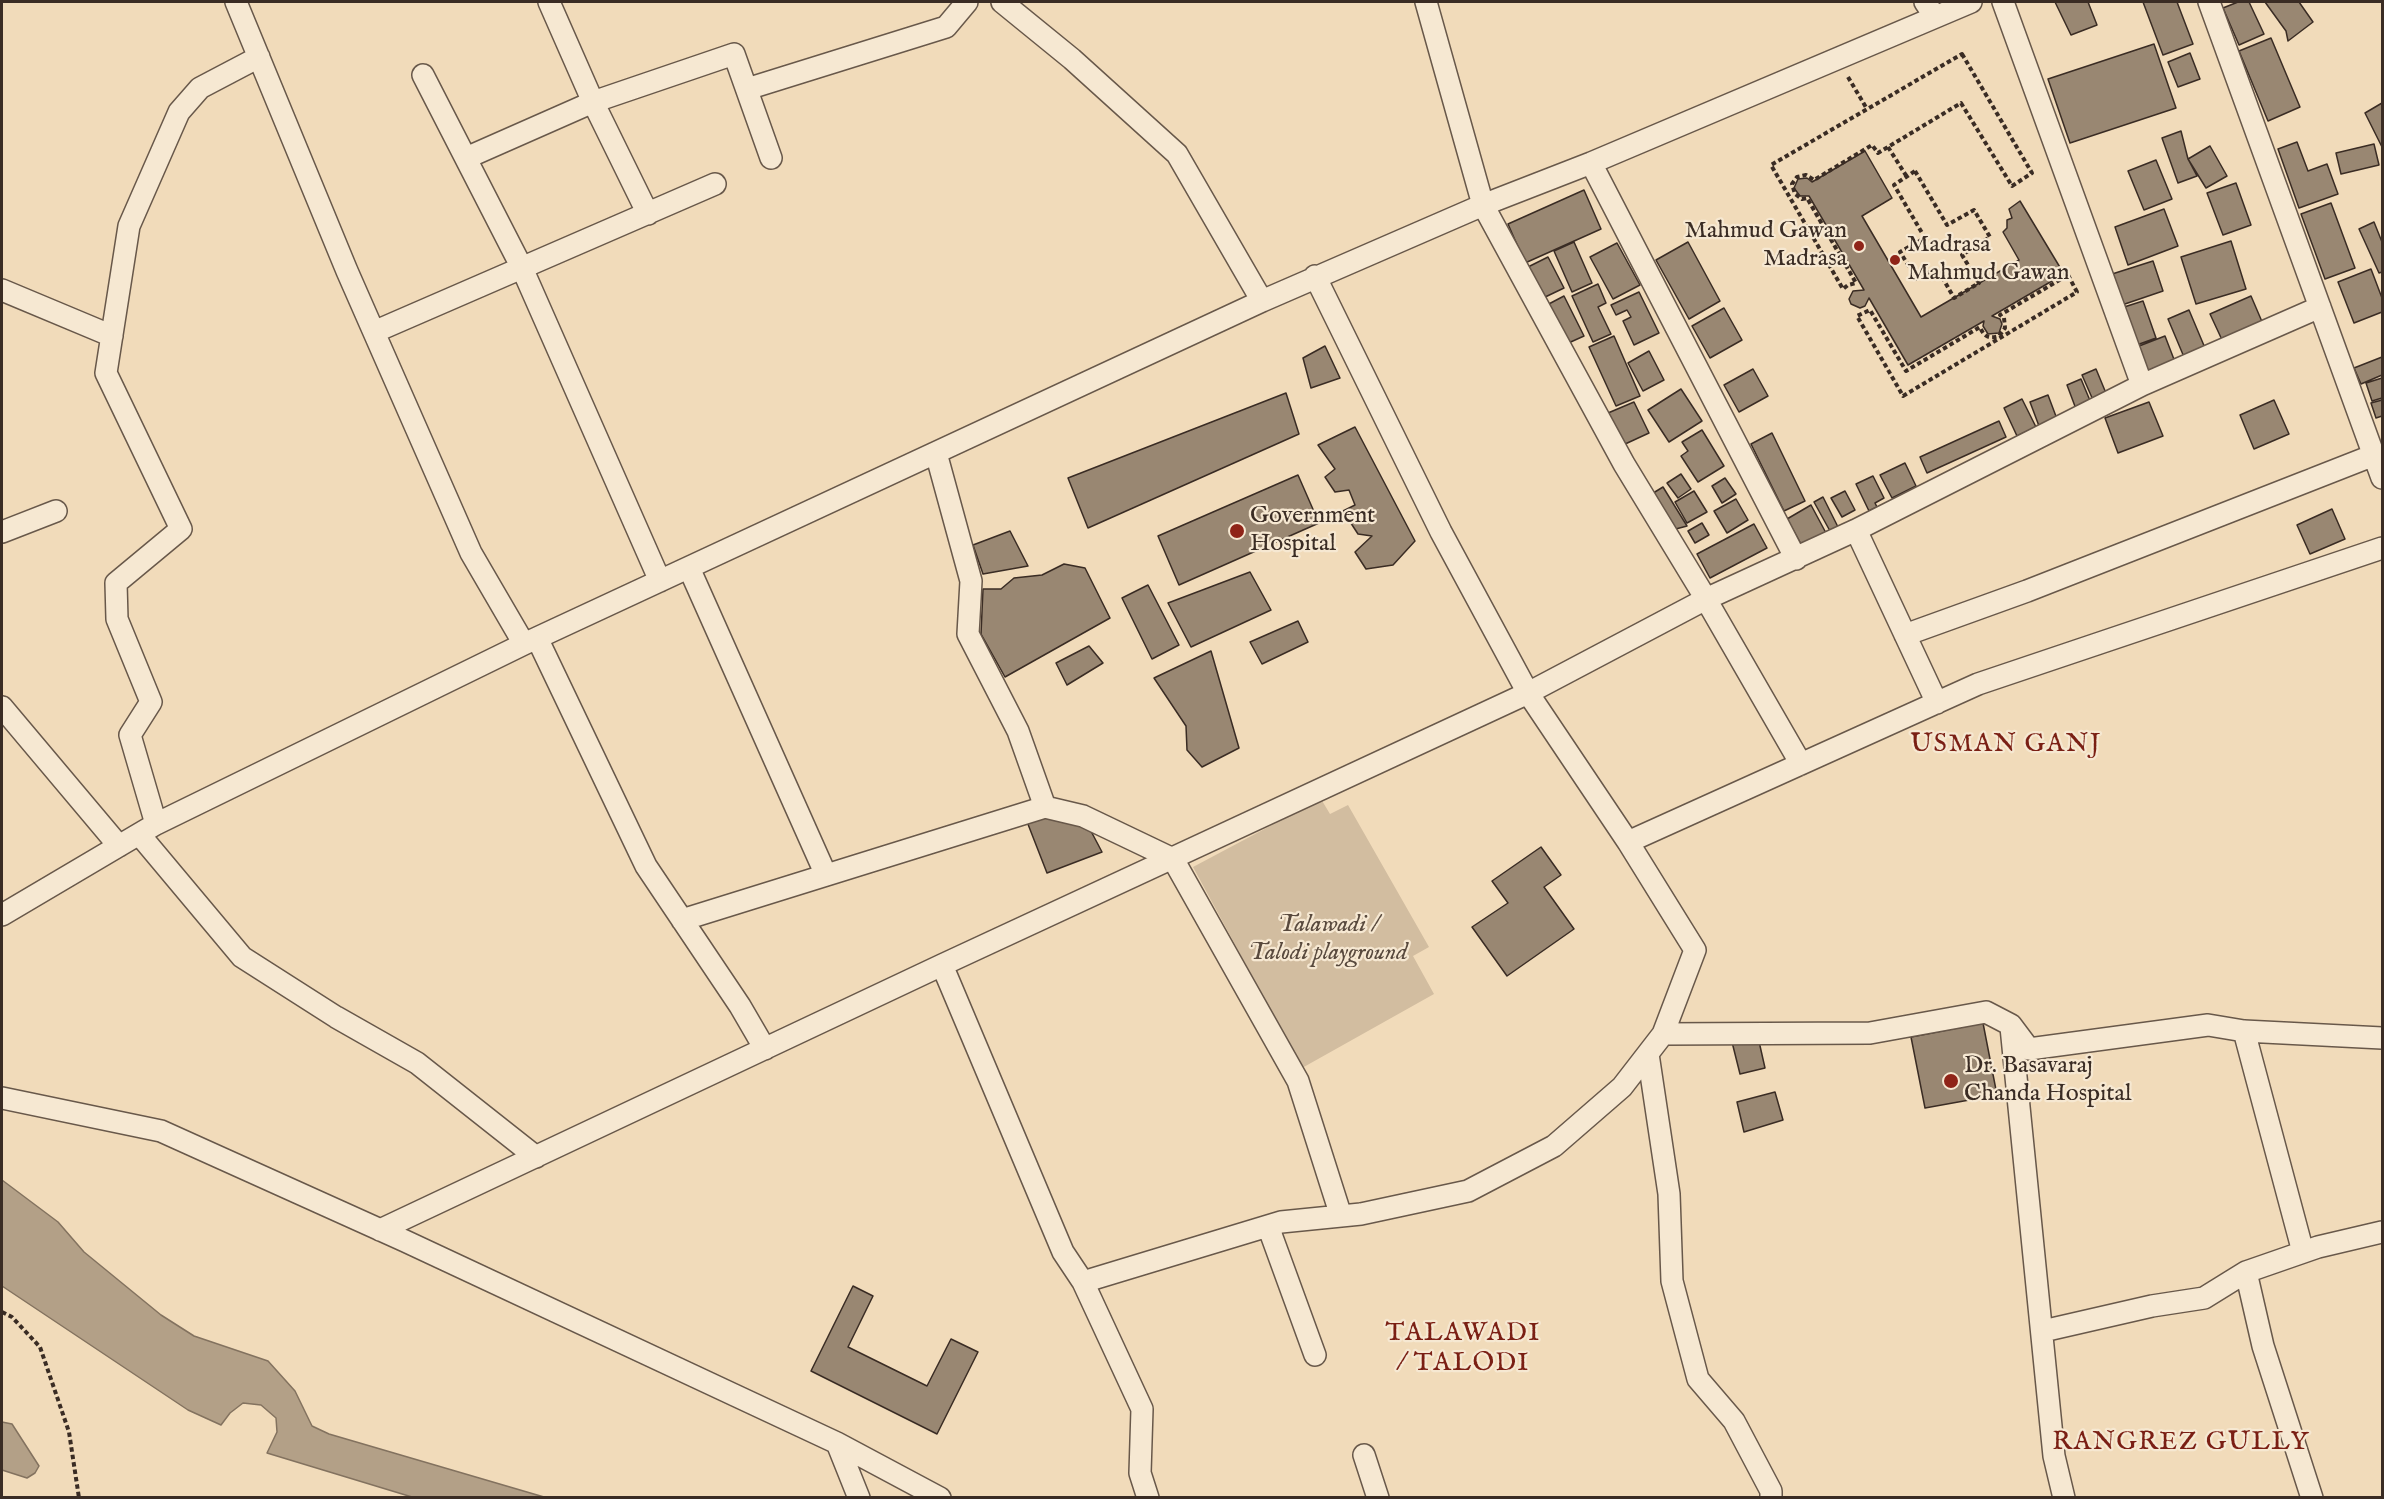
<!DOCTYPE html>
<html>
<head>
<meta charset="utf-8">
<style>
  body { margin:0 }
  #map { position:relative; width:2384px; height:1499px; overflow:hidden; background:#f1dbba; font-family:"IM FELL English",serif }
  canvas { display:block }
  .frame { position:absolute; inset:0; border:3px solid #3a2c24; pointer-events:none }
</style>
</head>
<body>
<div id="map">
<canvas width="2384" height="1499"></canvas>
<div class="frame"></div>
</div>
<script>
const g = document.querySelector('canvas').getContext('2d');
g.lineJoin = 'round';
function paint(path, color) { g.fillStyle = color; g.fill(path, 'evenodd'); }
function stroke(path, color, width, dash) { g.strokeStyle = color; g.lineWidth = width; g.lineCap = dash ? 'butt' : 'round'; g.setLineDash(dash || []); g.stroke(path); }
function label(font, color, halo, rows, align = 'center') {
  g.font = font + ' "IM FELL English",serif'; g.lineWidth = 4.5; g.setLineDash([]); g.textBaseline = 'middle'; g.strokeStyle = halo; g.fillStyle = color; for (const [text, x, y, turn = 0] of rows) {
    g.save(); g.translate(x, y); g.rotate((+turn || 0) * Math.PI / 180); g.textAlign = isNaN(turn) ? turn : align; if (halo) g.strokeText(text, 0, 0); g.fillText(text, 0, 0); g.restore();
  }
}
const green = new Path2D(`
  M1321,799l9,15 18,-9 81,142 -16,9 21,38 -132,74 -109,-201z`);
const water = new Path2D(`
  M2,1180l56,42 26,30 77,63 33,21 74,25 27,30 17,35 17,8 215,63h-132l-145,-44 10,-21 -1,-14 -15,-13 -18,-2 -13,10 -9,12 -33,-15 -186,-124z
  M2,1422l10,2 27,42 -4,7 -8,5 -25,-8z`);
const building = new Path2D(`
  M2055,2h33l9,23 -26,10z
  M2143,2h34l16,42 -30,11z
  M2238,2h11l15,32 -25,11 -16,-37z
  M2265,2h34l14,20 -25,19 -2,-10z
  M2271,38l29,69 -32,14 -29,-70z
  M2154,44l22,64 -106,35 -22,-64z
  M2190,53l10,26 -22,8 -10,-25z
  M2382,103v44l-17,-34z
  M2181,131l7,28 9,17 -19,7 -16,-45z
  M2297,142l11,29 19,-7 11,30 -39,14 -21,-59z
  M2374,144l5,21 -38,9 -5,-21z
  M2210,146l17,30 -21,12 -18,-29z
  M1865,151l27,47 -30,18 59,101 98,-57 -16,-28 4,-4v-8l5,-2 -3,-9 11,-8 44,73 -72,42 8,3 2,5 -3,9 -11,1 -5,-8 1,-5 -76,44 -39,-67 -4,8 -5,2 -9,-4 -2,-5 4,-8 11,-1 -55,-94h-9l-6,-8 4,-9 9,-1 5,4z
  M2156,160l16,39 -28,11 -16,-39z
  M2236,183l15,42 -28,10 -16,-42z
  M1584,190l17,39 -76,34 -17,-39z
  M2331,203l24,65 -30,11 -24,-65z
  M2164,209l14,37 -50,19 -13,-38z
  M2374,222l8,20v30l-3,1 -20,-44z
  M2231,241l15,48 -50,15 -15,-47z
  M1574,242l18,41 -20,9 -18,-41z
  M1688,242l32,59 -31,18 -33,-59z
  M1617,243l23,42 -27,14 -23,-42z
  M1548,257l16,31 -23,11 -15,-31z
  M2153,261l10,30 -44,15 -10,-31z
  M2371,269l11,29v14l-28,11 -16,-41z
  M1598,284l8,19 -8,4 13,27 -18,8 -21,-46z
  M1639,292l20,41 -25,12 -11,-24 8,-4 -4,-7 -11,5 -5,-10z
  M1564,296l20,40 -20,9 -19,-39z
  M2251,296l12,28 -40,18 -13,-28z
  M2143,301l13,37 -22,8 -13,-38z
  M1724,308l18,32 -32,18 -18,-32z
  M2189,310l16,38 -21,9 -16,-38z
  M1614,336l26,60 -24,10 -27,-59z
  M2165,336l10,26 -31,13 -10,-27z
  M1325,346l15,32 -29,10 -8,-30z
  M1649,351l15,29 -21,11 -15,-28z
  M2382,357v18l-21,9 -7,-16z
  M1753,369l15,27 -29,16 -15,-27z
  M2096,369l12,29 -15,2 -11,-25z
  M2382,378v20l-10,3 -6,-18z
  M2081,379l10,24 -15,6 -9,-24z
  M1681,389l21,32 -33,21 -21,-32z
  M1286,393l13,41 -211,94 -20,-50z
  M2048,395l9,24 -18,7 -9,-24z
  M2022,399l14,28 -19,9 -13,-28z
  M2274,400l15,34 -35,15 -14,-34z
  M2382,400v16l-6,2 -5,-15z
  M1634,402l15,31 -26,12 -15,-32z
  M2149,402l14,34 -45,17 -13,-35z
  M1999,421l7,16 -79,36 -7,-16z
  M1355,427l60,114 -22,24 -27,4 -11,-17 17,-16 -14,-2 -15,-23 12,-6 -6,-15 -14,2 -10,-15 10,-8 -17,-24z
  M1702,430l22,36 -26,16 -17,-26 7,-5 -6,-9z
  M1772,433l33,68 -21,10 -33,-67z
  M1905,463l11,23 -24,12 -12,-23z
  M1681,474l10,15 -13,9 -11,-15z
  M1298,475l21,48 -140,62 -21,-49z
  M1873,476l11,22 -9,5 2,4 -8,4 -13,-27z
  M1725,478l11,16 -14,9 -10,-17z
  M1663,487l24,39 -15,4 -22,-35z
  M1694,491l13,21 -20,11 -12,-21z
  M1845,491l10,19 -13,7 -11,-19z
  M1823,497l15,30 -8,4 -16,-29z
  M1736,499l12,21 -21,13 -13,-22z
  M1811,505l15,28 -24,13 -15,-27z
  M2332,509l13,30 -35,15 -13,-29z
  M1702,523l7,12 -14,8 -7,-12z
  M1754,524l13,24 -57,30 -13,-24z
  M1010,531l18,35 -45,8 -10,-29z
  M1064,564l21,4 25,50 -105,59 -24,-43 2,-45h18l13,-11 28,-3z
  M1250,572l21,38 -80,37 -23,-44z
  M1148,585l31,60 -27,14 -30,-61z
  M1298,621l10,21 -46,22 -12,-22z
  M1089,646l14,17 -36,22 -11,-22z
  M1211,651l28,97 -37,19 -15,-17 -1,-24 -32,-48z
  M1024,814l59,2 19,36 -55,21z
  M1541,847l20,28 -17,12 30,42 -67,47 -35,-49 36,-24 -16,-22z
  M1983,1023l14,72 -72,13 -14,-71z
  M1758,1037l7,31 -25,6 -8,-32z
  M1775,1092l8,28 -39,12 -7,-30z
  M853,1286l20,10 -25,51 79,39 24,-47 27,13 -41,82 -126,-63z`);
const path = new Path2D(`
  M1962,54l70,119 -20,13 -51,-83 -83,50 -6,-8 -58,35 -8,-5 -9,2 -5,7 3,10 7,5 5,-1 49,85 -8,2 -5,4 -72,-124z
  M1848,77l19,32
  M1888,147l19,30
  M1915,171l32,54 27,-15 16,27 -28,18 17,28 -25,15 -17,-30 -20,11 -17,-27 25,-14 -31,-53z
  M2068,275l9,17 -174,104 -46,-80 13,-6 36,61 74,-44c4,10 9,12 19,9l6,-8 -1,-10 -4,-3z
  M2,1312l10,5 28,30 29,85 10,66`);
const minor = new Path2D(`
  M236,2l111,269 124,282 53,91
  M1002,2l70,57 105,95 85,147
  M1426,2l57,203 141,259 76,125 101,175
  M1925,2l10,15
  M2209,2l173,476
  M423,75l99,193 138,313
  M747,89l199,-62 21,-25
  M466,158l127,-56 -44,-100
  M1591,163l205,396
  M648,214l-55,-112 141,-48 37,104
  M2,290l110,46
  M374,332l341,-148
  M2142,385l178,-78
  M1856,530l81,173
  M2,532l54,-21
  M689,568l137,307
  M1905,635l122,-44 347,-136
  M537,638l109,228 94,140 25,43
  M2,707l117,139
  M1045,807l38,9 90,43 125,222 43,135
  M156,824l-26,-89 21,-33 -34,-83 -1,-36 65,-54 -75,-156 23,-147 50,-114 21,-24 59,-31
  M139,834l103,123 94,60 81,46 119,94
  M1628,842l350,-158 404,-136
  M2,915l154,-91 368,-180 738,-343 221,-96 108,-42 380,-161
  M682,920l363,-113 -27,-76 -50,-97 3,-53 -35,-128
  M942,965l121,287 20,30 59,127 -2,64 8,25
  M2011,1027l43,429 10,42
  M2244,1031l59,221
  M1663,1034l207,-1 116,-21 25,13 18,24 179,-24 36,6 138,7
  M1648,1054l21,140 3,87 26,98 36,42 37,70v7
  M2,1098l159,33 244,110 432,202 103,55
  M1268,1226l47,129
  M380,1230l562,-265 586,-272 178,-94 150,-69 286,-145 -139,-383
  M2246,1272l17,74 49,152
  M1083,1282l198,-60 80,-8 107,-23 86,-45 68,-59 41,-53 32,-84 -67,-108 -100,-149 -87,-161 -126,-256
  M2043,1331l109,-25 52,-8 42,-26 72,-25 64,-15
  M837,1443l22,55
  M1364,1455l14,43`);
const markers = [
  [1859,246,6,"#8f2418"],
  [1895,260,6,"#8f2418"],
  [1237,531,8,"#8f2418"],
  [1951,1081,8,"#8f2418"]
];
const poiNames = [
  ["Mahmud Gawan",1847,232,"right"],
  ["Madrasa",1847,260,"right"],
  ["Madrasa",1907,246],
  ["Mahmud Gawan",1907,274],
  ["Government",1250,517],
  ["Hospital",1250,545],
  ["Dr. Basavaraj",1964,1067],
  ["Chanda Hospital",1964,1095]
];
const parkNames = [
  ["Talawadi /",1328,926],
  ["Talodi playground",1328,954]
];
const neighbourhoodNames = [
  ["USMAN GANJ",2006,746],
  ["TALAWADI",1463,1335],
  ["/ TALODI",1463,1365],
  ["RANGREZ GULLY",2181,1444]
];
paint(green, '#d2bda0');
paint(water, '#b3a087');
stroke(water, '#83725f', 1.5);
paint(building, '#998772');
stroke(building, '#3a2c24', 1.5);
stroke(minor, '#68584a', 24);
stroke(path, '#3a2c24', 4, [4.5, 3]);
stroke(minor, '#f6e8d2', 21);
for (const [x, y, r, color] of markers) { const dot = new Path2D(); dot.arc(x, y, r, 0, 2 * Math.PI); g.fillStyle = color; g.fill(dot); stroke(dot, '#f6e8d2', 2); }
label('24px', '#3a2c24', '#f6e8d2', poiNames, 'left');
label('italic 24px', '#58493d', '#f6e8d2', parkNames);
g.letterSpacing = '1.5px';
label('26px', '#7a1f14', '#f6e8d2', neighbourhoodNames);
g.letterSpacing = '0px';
</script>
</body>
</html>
